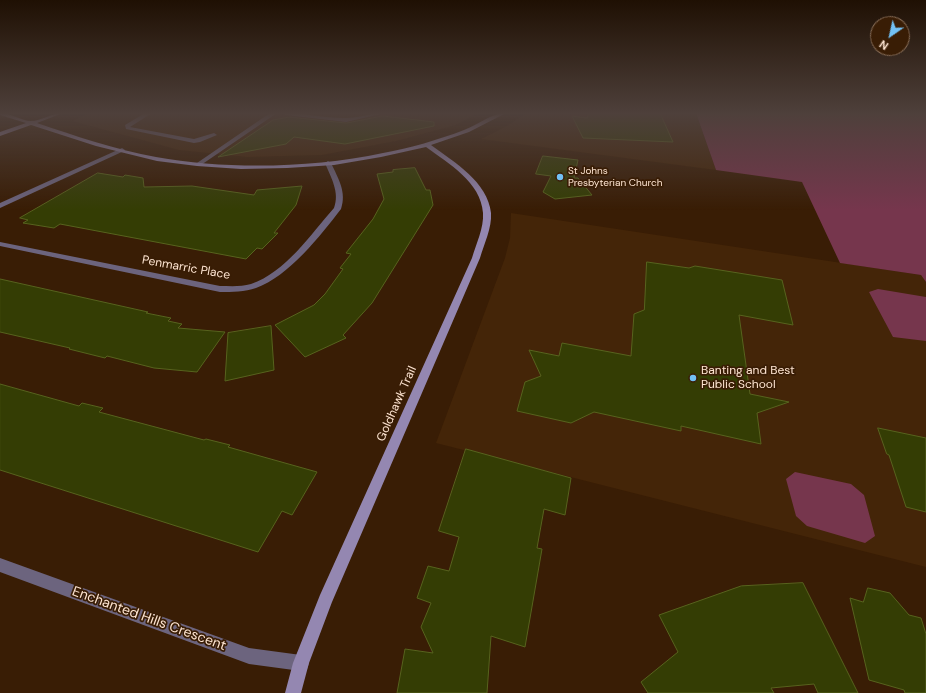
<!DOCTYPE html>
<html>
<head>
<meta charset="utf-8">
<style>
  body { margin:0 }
  #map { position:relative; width:926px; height:693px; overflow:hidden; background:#391d05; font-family:"DM Sans",sans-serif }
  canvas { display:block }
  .north { position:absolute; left:870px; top:16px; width:40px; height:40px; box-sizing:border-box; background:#391d05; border:1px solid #886d57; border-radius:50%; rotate:214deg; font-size:11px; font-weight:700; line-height:16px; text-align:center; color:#fee5d2 }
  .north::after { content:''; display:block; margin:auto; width:14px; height:18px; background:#72c1f5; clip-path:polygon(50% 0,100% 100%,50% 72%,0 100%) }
</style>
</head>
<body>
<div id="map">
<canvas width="926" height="693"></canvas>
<div class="north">N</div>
</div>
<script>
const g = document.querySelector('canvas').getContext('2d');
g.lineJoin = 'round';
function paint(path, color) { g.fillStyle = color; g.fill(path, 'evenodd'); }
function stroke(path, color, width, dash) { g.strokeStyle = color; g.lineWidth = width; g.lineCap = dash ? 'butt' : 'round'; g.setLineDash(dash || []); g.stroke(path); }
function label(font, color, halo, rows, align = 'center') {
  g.font = font + ' "DM Sans",sans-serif'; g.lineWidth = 3.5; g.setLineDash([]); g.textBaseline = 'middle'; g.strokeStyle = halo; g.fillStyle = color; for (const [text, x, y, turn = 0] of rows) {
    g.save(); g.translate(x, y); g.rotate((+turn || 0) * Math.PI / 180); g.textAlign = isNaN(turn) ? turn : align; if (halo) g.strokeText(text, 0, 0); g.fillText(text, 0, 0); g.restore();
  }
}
const built = new Path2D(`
  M89,113h389l-22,12 -60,16 -74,14 -75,2 -68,-7 -107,-29z
  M526,113h170l20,57 -235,-31 26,-13z
  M511,213l410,62 5,7v285l-490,-124 69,-185 5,-20z`);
const green = new Path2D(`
  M696,113h230v169l-5,-7 -81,-12 -38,-81 -86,-12z
  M878,289l48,8v44l-33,-4 -24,-45z
  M795,472l56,12 13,11 11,41 -10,7 -58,-17 -11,-10 -10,-37z`);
const building = new Path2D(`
  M589,113h71l13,29 -90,-4 -11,-22 15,2z
  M383,116l51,6v4l-89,18 -51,-7 -8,7 -68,13 55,-37 16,-3 57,6z
  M543,156l35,4 -4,18h4l14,17 -37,4 -12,-7 8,-16 -15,-2z
  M415,168l11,22h4l3,15 -61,98 -29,32 3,3 -41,19 -30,-32 39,-20 11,-11 18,-25 -3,-1 11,-14 -5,-1 27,-34 11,-20 -7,-25 16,-2v-2z
  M98,173l25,4 2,-2 18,3 1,9 48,-1 62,9 3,-5 45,-4 -6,19 -22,28h4l-16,16 -5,-1 -11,11 -186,-35 -6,4 -31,-5 5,-3 -8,-2z
  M647,262l42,6 6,-2 87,14 11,45 -54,-10 11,79 39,8 -32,11 4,31 -80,-18v5l-87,-19 -23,11 -54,-12 8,-29 16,-6 -12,-26 30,6 3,-13 69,13 3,-42 10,-4z
  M0,279l148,33 -2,1 25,5 -3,3 14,3 -4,4 47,4 -28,40 -43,-4 -47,-12 -2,2 -36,-9 1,-1 -70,-16z
  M271,326l3,44 -49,11 3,-48z
  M0,384l79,22 3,-3 21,5 -4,4 105,28 2,-1 24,6 -2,2 89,25 -25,43 -10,-4 -24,41 -258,-82z
  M878,428l48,10v74l-20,-5 -17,-52 -2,-1z
  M466,449l105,29 -6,37 -21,-6 -7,39 5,1 -17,98 -34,-11 -4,57h-90l8,-44 28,4 -12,-26 10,-24 -14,-5 11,-32 21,5 10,-34 -20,-6z
  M803,583l55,110h-40l-4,-9 -43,4 3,5h-126l-7,-11 37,-30 -19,-37 82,-29z
  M868,588l22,5 19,22 12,3 5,16v59h-21l-1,-3 -35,-10 -19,-82 13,4z`);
const lane = new Path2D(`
  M145,113h7l-22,14 64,12 20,-6 3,2 -17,7 -6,1 -68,-14 -1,-4z
  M270,113h7l-76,52h-4v-2z
  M283,113c21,0 41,5 62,5 13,0 26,-5 40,-5l-39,9 -60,-7z`);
const street = new Path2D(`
  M122,148l3,2 -1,1 -124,57v-5z
  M328,161l3,2c7,15 16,29 10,46 -20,26 -53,68 -85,79 -11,4 -24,4 -36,4l-220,-46v-4l220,44c10,0 21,1 31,-2 35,-12 59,-49 83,-76 6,-16 -3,-30 -9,-45z
  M0,558l249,90 52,7 6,2 2,6 -2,6 -6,2 -52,-7 -249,-92z`);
const secondary = new Path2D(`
  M0,113c11,0 22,8 31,8 10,0 20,-8 32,-8l-26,10c39,13 79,27 119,34 72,13 156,11 227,-4 27,-5 55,-13 81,-23 14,-5 27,-17 42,-17l-37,19 -38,13c23,17 57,37 60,68 1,15 -7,31 -11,45l-148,344 -23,61 -8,30h-16l8,-30 27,-68 152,-337c4,-14 12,-30 11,-45 -2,-31 -35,-50 -57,-66l-45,10 -47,8 -47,3 -46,1 -44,-3 -40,-5 -61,-15 -65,-21 -31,11v-4l26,-9 -26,-8z`);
const markers = [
  [560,177,4,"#72c1f5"],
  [693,378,4,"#72c1f5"]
];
const farPoinames = [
  ["St Johns",568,171],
  ["Presbyterian Church",568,183]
];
const streetNames = [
  ["Penmarric Place",186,268,10],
  ["Goldhawk Trail",397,404,-66]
];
const poiNames = [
  ["Banting and Best",701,371],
  ["Public School",701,385]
];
const nearStreetnames = [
  ["Enchanted Hills Crescent",149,619,20]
];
paint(built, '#442508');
paint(green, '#76364d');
paint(building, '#343d04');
stroke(building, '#57631e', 1);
paint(lane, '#6c647e');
paint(street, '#6c647e');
paint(secondary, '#9487b1');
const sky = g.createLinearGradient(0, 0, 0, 210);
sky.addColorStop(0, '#1f1003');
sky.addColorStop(0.54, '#4e403b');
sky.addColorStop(1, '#4e403b00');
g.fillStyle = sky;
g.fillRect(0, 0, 926, 210);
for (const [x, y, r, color] of markers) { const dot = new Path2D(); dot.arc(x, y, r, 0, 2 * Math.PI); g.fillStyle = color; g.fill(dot); stroke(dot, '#391d05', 1.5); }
label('10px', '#fee5d2', '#391d05', farPoinames, 'left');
label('12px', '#fee5d2', '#391d05', streetNames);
label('12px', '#fee5d2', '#391d05', poiNames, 'left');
label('14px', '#fee5d2', '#391d05', nearStreetnames);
</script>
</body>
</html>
